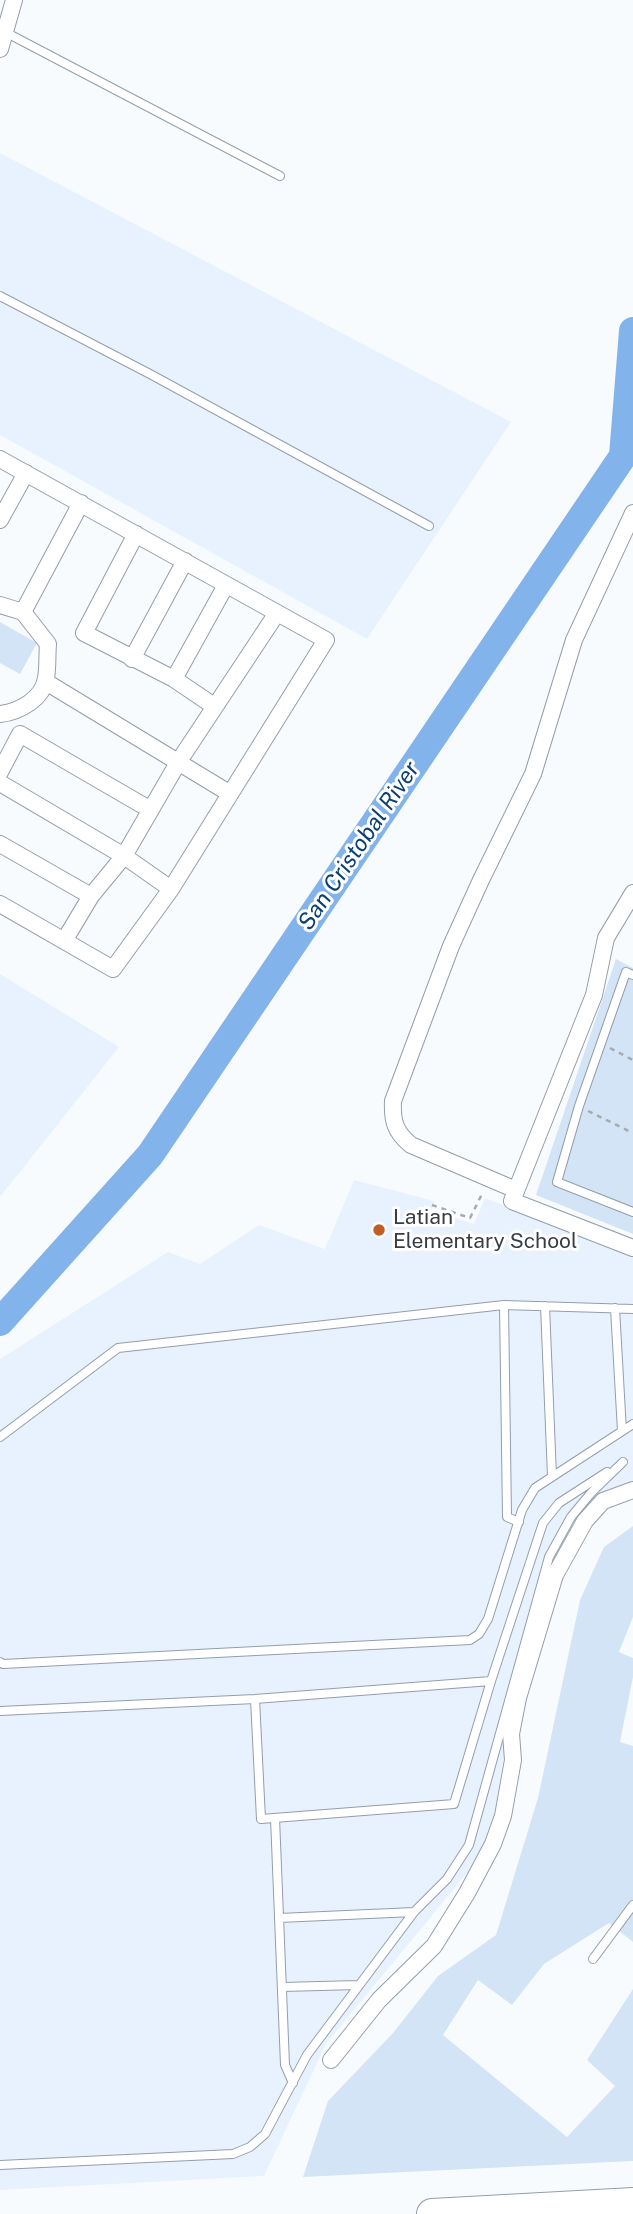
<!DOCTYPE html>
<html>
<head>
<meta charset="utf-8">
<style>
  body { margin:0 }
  canvas { display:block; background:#f8fbfd }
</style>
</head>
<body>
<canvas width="633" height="2214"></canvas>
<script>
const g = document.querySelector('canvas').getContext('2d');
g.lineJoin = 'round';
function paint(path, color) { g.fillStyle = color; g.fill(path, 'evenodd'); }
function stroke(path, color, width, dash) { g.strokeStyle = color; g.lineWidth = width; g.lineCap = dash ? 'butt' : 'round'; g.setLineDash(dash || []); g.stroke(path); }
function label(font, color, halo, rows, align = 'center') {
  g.font = font + ' "Public Sans",sans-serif'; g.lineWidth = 6; g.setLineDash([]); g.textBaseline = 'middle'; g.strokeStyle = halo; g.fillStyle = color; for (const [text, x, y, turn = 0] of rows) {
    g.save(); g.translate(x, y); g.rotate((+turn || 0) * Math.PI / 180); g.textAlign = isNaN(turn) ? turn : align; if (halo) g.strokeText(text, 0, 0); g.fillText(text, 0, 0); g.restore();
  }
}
const built = new Path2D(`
  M0,153l511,269 -144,217 -367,-204z
  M0,974l119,73 -119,150z
  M354,1180l80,21 -2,9 42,14 11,-26 148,58v228l-11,7 -14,-1 -24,20 -27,51 -48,160 -15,100 -18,41 -150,182 -62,132 -264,14v-831l168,-107 32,12 59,-39 66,24z`);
const green = new Path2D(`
  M0,622l37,21 -17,31 -20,-11z
  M616,959l17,9v266l-97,-39z
  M633,1526v91l-14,35 14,6v19l-13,65 13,4v196l-24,-19 -65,41 -32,41 -34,-25 -35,55 124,102 48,-51 -28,-26 46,-71v172l-330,16 25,-76 65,-68 45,-57 58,-41 42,-137 42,-198 24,-53z`);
const river = new Path2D(`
  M0,1322l150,-167 473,-699 10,-125`);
const path = new Path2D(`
  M610,1048l23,12
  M588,1111l45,22
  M432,1205l38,13 12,-24`);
const lane = new Path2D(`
  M5,32l275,144
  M0,296l150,78 279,152
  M633,975l-7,-3 -47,134 -22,76 76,30
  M504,1305l3,212 12,5
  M545,1306l7,170
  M615,1308l7,123
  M0,1437l118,-89 386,-43 129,4
  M0,1662l3,2 467,-24 9,-6 9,-15 34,-109 13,-22 98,-64
  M255,1699l6,120 193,-15 37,-123 52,-158 16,-20 48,-31
  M0,1711l255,-12 236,-18
  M275,1818l10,247 8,18
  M279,1918l135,-6
  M593,1959l40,-54
  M282,1987l76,-2
  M0,2165l233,-11 17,-7 15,-13 42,-79 107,-143 33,-33 22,-34 80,-288 22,-40 20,-24 32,-31`);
const street = new Path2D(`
  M0,49l14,-49
  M0,459l326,181 -155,249 -58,80 -113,-65
  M0,520l26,-47
  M136,534l-52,99 90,46 40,27
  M0,605l23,7 25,32c-1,11 0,23 -2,34 -3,21 -27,34 -46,36
  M23,612l58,-109
  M132,659l53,-98
  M174,679l52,-94
  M46,682l183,111
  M0,772l20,-38 129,75
  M0,783l124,73 47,33
  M0,844l91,52
  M633,893l-27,45 -12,57 -82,206 121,47
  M64,941l27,-45 33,-40 55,-95 98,-148
  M516,1190l-105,-45c-16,-13 -19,-24 -18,-44l58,-155 30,-66 52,-106 41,-134 59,-127
  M331,2060l48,-60 55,-54 33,-53 26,-49 10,-28 10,-56 -2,-26 7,-36 37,-123 30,-54 18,-20 30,-11`);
const highway = new Path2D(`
  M432,2214l201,-11`);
const markers = [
  [379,1230,7,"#c15e25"]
];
const poiNames = [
  ["Latian",393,1218],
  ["Elementary School",393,1242]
];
const waterNames = [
  ["San Cristobal River",359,846,-56]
];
paint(built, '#e8f2fe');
paint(green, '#d4e4f7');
stroke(river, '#82b3ea', 28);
stroke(lane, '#939eab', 10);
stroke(street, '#939eab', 18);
stroke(highway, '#939eab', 32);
stroke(path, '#a7abae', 2.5, [5, 5]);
stroke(lane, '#fff', 8);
stroke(street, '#fff', 16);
stroke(highway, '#fff', 30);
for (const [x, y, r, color] of markers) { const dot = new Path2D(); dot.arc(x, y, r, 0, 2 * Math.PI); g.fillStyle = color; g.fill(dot); stroke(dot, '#fff', 2.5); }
label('21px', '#383d42', '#fff', poiNames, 'left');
label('italic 23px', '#0a4072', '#fff', waterNames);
</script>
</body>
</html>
